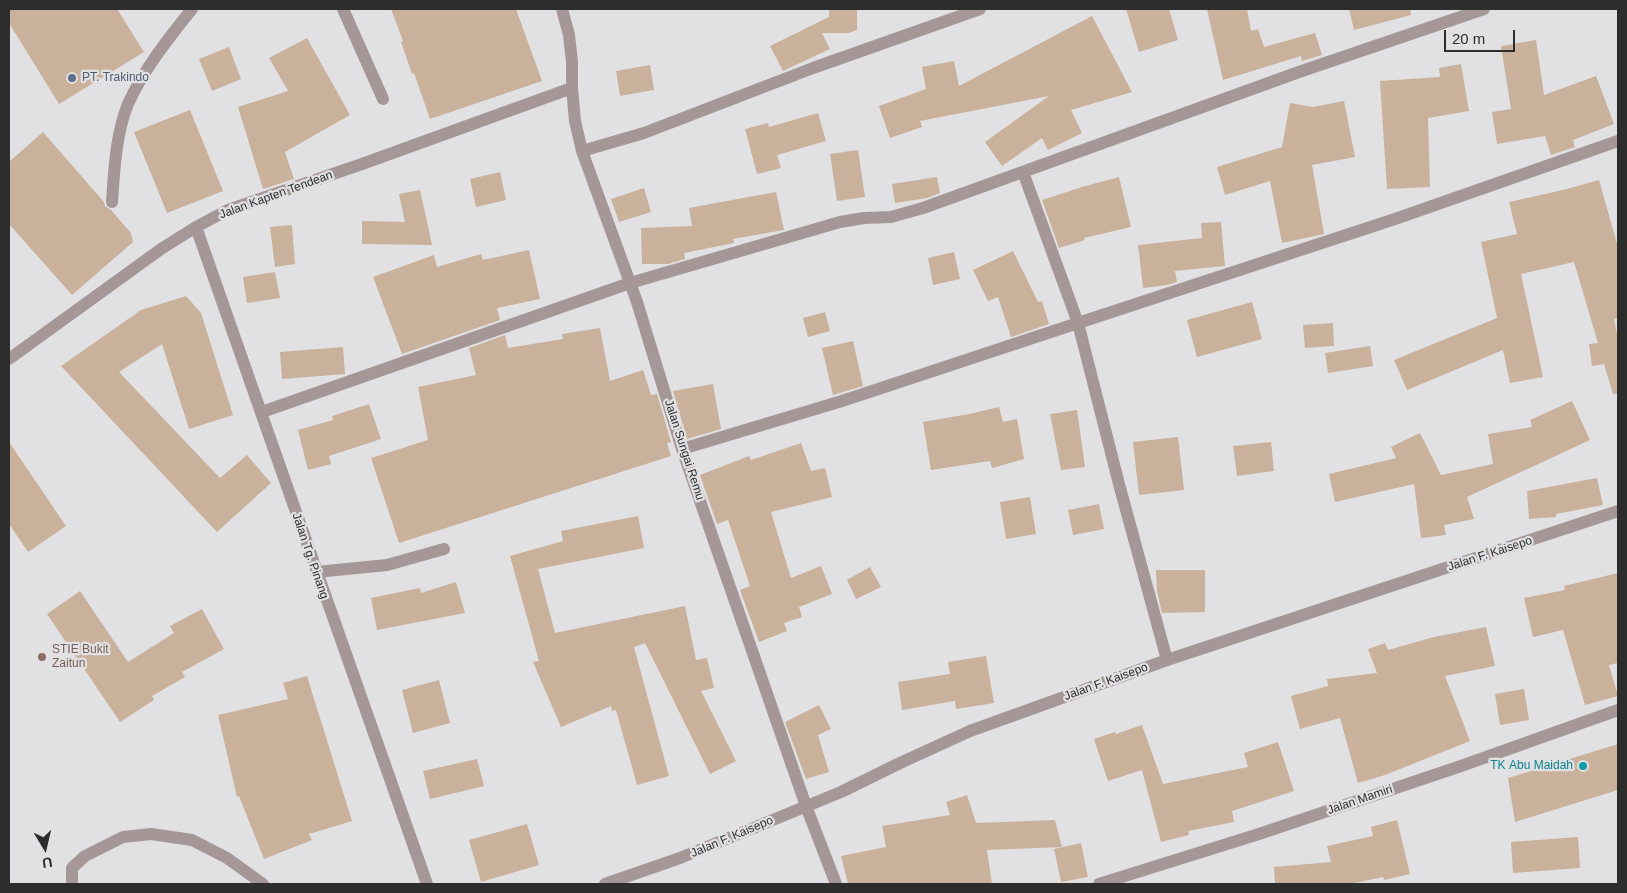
<!DOCTYPE html>
<html>
<head>
<meta charset="utf-8">
<style>
  body { margin:0 }
  #map { position:relative; width:1627px; height:893px; overflow:hidden; background:#e1e1e3; font-family:Helvetica,sans-serif }
  canvas { display:block }
  .frame { position:absolute; inset:0; border:10px solid #2d2d2e; pointer-events:none }
  .north { position:absolute; left:20px; top:823px; width:50px; height:50px; -webkit-text-stroke:4px #e1e1e3; paint-order:stroke; rotate:171deg; font-size:14px; font-weight:700; line-height:20px; text-align:center; color:#2d2d2e }
  .north::after { content:''; display:block; margin:auto; width:18px; height:22px; background:#2d2d2e; clip-path:polygon(50% 0,100% 100%,50% 72%,0 100%) }
  .scale { position:absolute; left:1444px; top:30px; width:71px; height:22px; box-sizing:border-box; border:2px solid #2d2d2e; border-top:0; padding-left:6px; font-size:15px; line-height:18px; white-space:nowrap; color:#2d2d2e; -webkit-text-stroke:4px #e1e1e3; paint-order:stroke }
</style>
</head>
<body>
<div id="map">
<canvas width="1627" height="893"></canvas>
<div class="frame"></div>
<div class="north">U</div>
<div class="scale">20 m</div>
</div>
<script>
const g = document.querySelector('canvas').getContext('2d');
g.lineJoin = 'round';
function paint(path, color) { g.fillStyle = color; g.fill(path, 'evenodd'); }
function stroke(path, color, width, dash) { g.strokeStyle = color; g.lineWidth = width; g.lineCap = dash ? 'butt' : 'round'; g.setLineDash(dash || []); g.stroke(path); }
function label(font, color, halo, rows, align = 'center') {
  g.font = font + ' Helvetica,sans-serif'; g.lineWidth = 4.5; g.setLineDash([]); g.textBaseline = 'middle'; g.strokeStyle = halo; g.fillStyle = color; for (const [text, x, y, turn = 0] of rows) {
    g.save(); g.translate(x, y); g.rotate((+turn || 0) * Math.PI / 180); g.textAlign = isNaN(turn) ? turn : align; if (halo) g.strokeText(text, 0, 0); g.fillText(text, 0, 0); g.restore();
  }
}
const building = new Path2D(`
  M9,9h108l27,43 -85,52 -50,-81z
  M391,9h125l26,72 -112,38 -16,-46 -2,1 -11,-32 2,-1z
  M829,9h28v21l-8,3h-27l8,16 -47,22 -13,-25 59,-29z
  M1126,9h43l9,31 -39,12z
  M1207,9h40l4,22 7,-2 6,18 51,-14 7,22 -20,6 -1,-5 -78,24z
  M1349,9h61l1,6 -57,15z
  M1092,16l40,76 -61,18 11,23 -34,17 -6,-12 -40,28 -17,-24 64,-46 -129,25 2,6 -32,11 -11,-32 47,-17 -4,-22 32,-6 5,25z
  M307,38l43,77 -65,37 9,27 -31,10 -25,-82 50,-16 -19,-33z
  M1536,40l8,55 52,-19 18,48 -41,16 2,7 -24,8 -6,-19 -48,8 -5,-32 19,-3 -10,-63z
  M229,47l12,32 -29,12 -13,-32z
  M1461,64l8,47 -41,7 2,69 -43,2 -7,-108 60,-4 -1,-9z
  M650,65l4,25 -34,6 -4,-25z
  M1344,101l11,56 -43,8 12,69 -42,9 -12,-62 -45,14 -8,-28 65,-20 8,-44 23,4z
  M190,110l33,81 -56,22 -33,-81z
  M818,113l8,28 -49,14 4,13 -24,6 -12,-45 23,-6 1,4z
  M43,132l61,70 1,4 6,4 20,23 2,9 -61,53 -63,-71v-62z
  M858,150l7,47 -28,4 -7,-47z
  M500,172l6,28 -30,7 -6,-28z
  M937,177l3,16 -13,5 -32,5 -3,-19z
  M1119,177l12,50 -47,11 1,2 -26,8 -17,-48 40,-13z
  M1599,180l19,67v71l-4,1 4,20v54l-5,1 -9,-30 -12,2 -3,-22 9,-1 -24,-81 -53,12 22,103 -33,6 -7,-33 -96,40 -13,-30 103,-42 -16,-76 36,-8 -8,-32 54,-12z
  M644,188l7,24 -32,10 -8,-23z
  M420,190l12,55 -70,-1v-23l43,1 -6,-28z
  M776,192l8,38 -51,9 1,4 -50,10 1,6 -17,5h-26l-1,-36 51,-2 -3,-18z
  M1221,222l4,44 -50,5 2,11 -10,3 -24,3 -5,-43 64,-7 -1,-15z
  M292,225l3,39 -20,3 -5,-40z
  M529,250l11,49 -43,9 3,12 -98,34 -29,-77 61,-22 3,12 44,-13 2,6z
  M1013,251l25,51 4,-1 7,23 -38,13 -13,-40 -10,4 -15,-31z
  M954,252l6,27 -27,6 -5,-27z
  M275,272l5,26 -33,5 -4,-26z
  M186,296l15,17 32,102 -44,14 -27,-85 -43,28 101,106 27,-23 24,28 -54,49 -156,-166 80,-56z
  M1252,302l10,37 -65,18 -10,-37z
  M825,312l5,19 -22,6 -5,-19z
  M1333,323l1,23 -29,2 -2,-23z
  M600,328l10,53 33,-11 8,25 6,-1 14,48 -4,1 4,13 -272,87 -28,-85 57,-18 -10,-53 58,-12 -7,-27 36,-13 3,13 55,-9 -1,-5z
  M853,341l10,45 -30,9 -11,-47z
  M1370,346l3,20 -45,7 -3,-20z
  M343,347l2,27 -63,5 -2,-27z
  M713,384l8,45 -34,10 -14,-48z
  M1572,401l18,39 -123,57 7,22 -30,6 2,10 -25,3 -7,-54 -79,18 -6,-28 67,-16 -5,-11 29,-14 21,42 52,-11 -5,-30 44,-7 -2,-7z
  M369,404l12,35 -52,17 2,8 -23,6 -10,-40 35,-10 -1,-4z
  M999,407l4,15 14,-3 7,40 -32,9 -2,-7 -59,9 -8,-48 46,-8z
  M1077,410l8,57 -24,3 -11,-56z
  M1178,437l6,53 -45,5 -6,-53z
  M9,442l57,84 -38,26 -19,-28z
  M1271,442l3,29 -37,5 -4,-30z
  M801,443l10,28 14,-3 7,29 -61,15 20,66 30,-12 11,28 -33,13 3,10 -18,6 3,8 -28,11 -19,-52 10,-4 -22,-66 -11,4 -17,-49 49,-19 2,4z
  M1597,478l6,27 -47,9v3l-27,2 -2,-28z
  M1030,497l6,37 -30,5 -6,-37z
  M1099,504l5,25 -31,6 -5,-25z
  M638,516l6,32 -106,21 17,64 130,-27 11,54 11,-2 7,30 -13,3 35,70 -26,13 -65,-131 -11,4 35,129 -32,9 -21,-75 -4,1 -1,-5 -50,21 -28,-65 6,-1 -29,-105 53,-15 -2,-10z
  M870,567l11,20 -25,12 -9,-19z
  M1156,570h49v42l-43,1 -5,-22z
  M1618,573v90l-9,2 9,31 -33,9 -22,-75 -30,7 -9,-39 41,-8 -1,-4z
  M456,582l9,31 -88,17 -6,-32 49,-10 1,5z
  M80,591l48,71 46,-29 -4,-7 32,-17 22,40 -42,23 3,5 -33,19 2,4 -34,22 -73,-108z
  M1486,627l9,39 -50,10 25,65 -85,34 -27,8 -18,-65 -40,11 -9,-33 37,-10 -1,-7 50,-6 -9,-24 17,-6 3,7 46,-13z
  M986,656l8,47 -38,6 -1,-8 -53,9 -4,-28 52,-8 -2,-12z
  M307,676l45,145 -43,13 3,6 -48,19 -25,-63 -2,1 -19,-82 70,-16 -5,-16z
  M439,680l11,43 -37,10 -11,-43z
  M1524,689l5,31 -29,5 -5,-31z
  M819,705l12,24 -13,6 11,37 -23,7 -21,-57z
  M1142,725l21,59 85,-17 -4,-14 34,-11 16,49 -62,20 2,11 -46,9 1,4 -28,7 -19,-72 -34,11 -14,-42 21,-7 1,2z
  M1618,744v46l-103,32 -7,-44z
  M477,759l7,27 -54,13 -7,-28z
  M967,795l9,28 79,-3 7,27 -75,3 5,34h-144l-7,-28 45,-9 -4,-21 68,-11 -4,-13z
  M1397,820l13,54 -26,6 -1,-3 -33,7h-75l-1,-17 57,-5 -4,-16 46,-10 -2,-9z
  M527,824l12,41 -58,17 -12,-42z
  M1578,837l2,31 -67,5 -2,-31z
  M1081,843l7,34 -27,5 -7,-33z`);
const service = new Path2D(`
  M343,9l40,90
  M112,202c2,-31 4,-69 16,-98 15,-34 41,-66 64,-95
  M316,572l71,-7 57,-16`);
const minor = new Path2D(`
  M562,9l7,26 3,27v26l3,33 7,30 55,151 45,147 124,357 30,78
  M582,151l62,-18 169,-65 167,-59
  M196,227c77,219 153,438 231,657
  M9,359l152,-110 35,-22 32,-17 134,-46 210,-76
  M262,412l368,-129 210,-61 24,-4 27,-1 32,-9 376,-136 185,-63
  M682,449l160,-48 236,-78 -55,-151
  M1167,660l-48,-176 -41,-161 317,-104 223,-78
  M72,884v-16l13,-12 38,-19 28,-3 41,6 35,18 36,26
  M1099,884l160,-50 202,-68 157,-56`);
const tertiary = new Path2D(`
  M605,884l75,-26 161,-66 59,-29 70,-32 197,-71 451,-149`);
const markers = [
  [72,78,5,"#5c6f8a"],
  [42,657,5,"#8d6e63"],
  [1583,766,5,"#0f9aa8"]
];
const serviceNames = [
  ["PT. Trakindo",82,78]
];
const streetNames = [
  ["Jalan Kapten Tendean",276,195,-20],
  ["Jalan Sungai Remu",684,450,72],
  ["Jalan F. Kaisepo",1490,554,-18],
  ["Jalan Tg. Pinang",310,556,71],
  ["Jalan F. Kaisepo",1106,682,-20],
  ["Jalan Mamiri",1360,800,-19],
  ["Jalan F. Kaisepo",732,837,-23]
];
const educationNames = [
  ["STIE Bukit",52,650],
  ["Zaitun",52,664]
];
const cultureNames = [
  ["TK Abu Maidah",1573,766]
];
paint(building, '#c9b19c');
stroke(service, '#a59697', 12);
stroke(minor, '#a59697', 12);
stroke(tertiary, '#a59697', 12);
for (const [x, y, r, color] of markers) { const dot = new Path2D(); dot.arc(x, y, r, 0, 2 * Math.PI); g.fillStyle = color; g.fill(dot); stroke(dot, '#e1e1e3', 2); }
label('12px', '#4e5e75', '#e1e1e3', serviceNames, 'left');
label('12px', '#2d2d2e', '#e1e1e3', streetNames);
label('12px', '#785e54', '#e1e1e3', educationNames, 'left');
label('12px', '#0d838f', '#e1e1e3', cultureNames, 'right');
</script>
</body>
</html>
